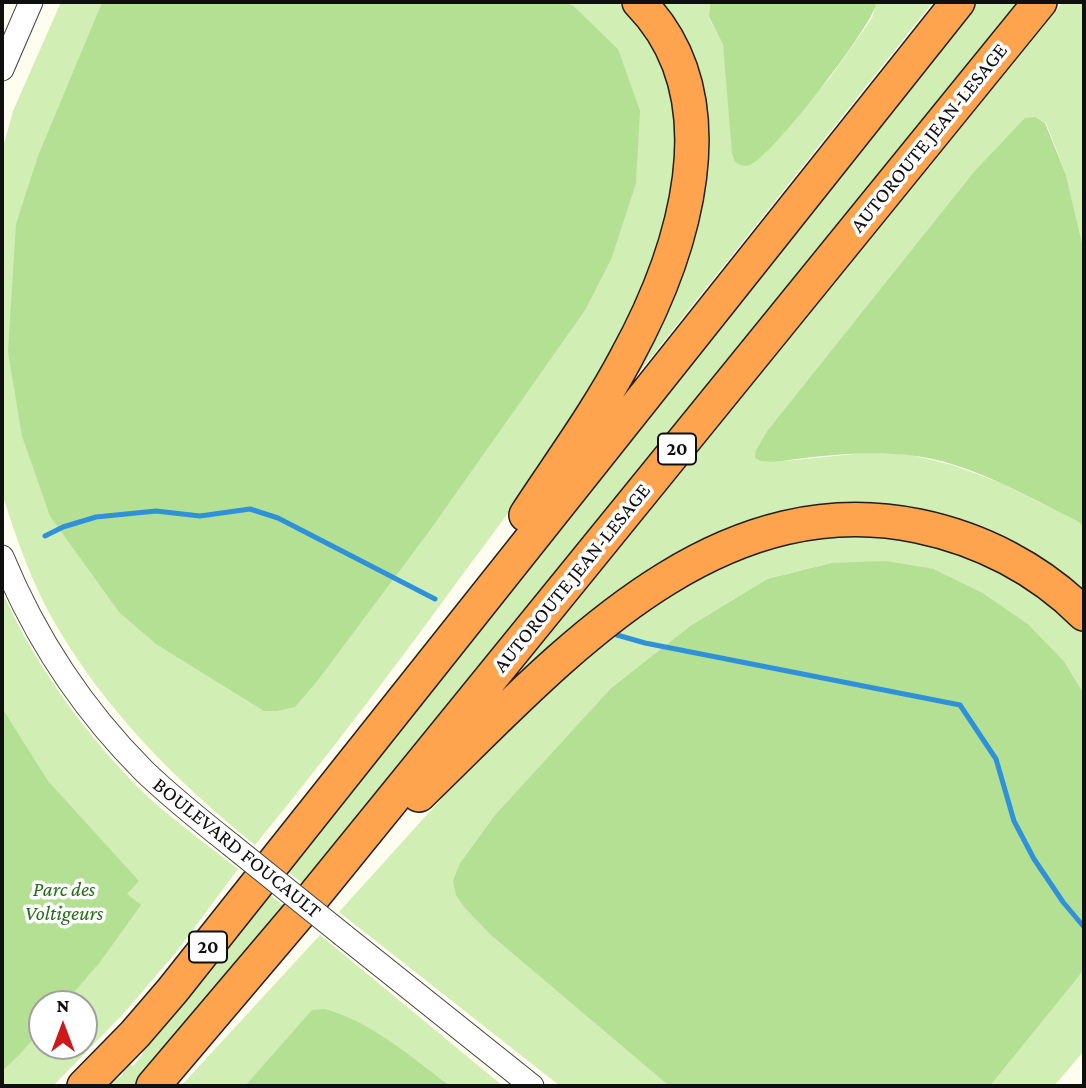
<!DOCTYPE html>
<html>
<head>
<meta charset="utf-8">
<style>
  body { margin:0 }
  #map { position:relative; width:1086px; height:1088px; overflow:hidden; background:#fffcf0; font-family:"Crimson Pro",serif }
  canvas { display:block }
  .frame { position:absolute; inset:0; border:4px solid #0f0f0f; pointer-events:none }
  .north { position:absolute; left:28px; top:990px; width:70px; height:70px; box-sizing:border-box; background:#fff; border:2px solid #9f9f9f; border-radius:50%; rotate:0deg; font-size:19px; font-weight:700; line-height:28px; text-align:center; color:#0f0f0f }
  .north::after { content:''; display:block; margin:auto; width:24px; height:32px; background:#cd181c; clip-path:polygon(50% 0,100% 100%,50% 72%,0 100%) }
</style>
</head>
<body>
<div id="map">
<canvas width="1086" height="1088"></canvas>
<div class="frame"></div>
<div class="north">N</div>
</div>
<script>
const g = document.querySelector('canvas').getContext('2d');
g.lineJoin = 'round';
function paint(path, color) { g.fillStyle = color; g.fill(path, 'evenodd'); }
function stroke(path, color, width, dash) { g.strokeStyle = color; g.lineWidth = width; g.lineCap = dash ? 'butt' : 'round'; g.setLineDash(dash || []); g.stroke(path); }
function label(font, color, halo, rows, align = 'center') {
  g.font = font + ' "Crimson Pro",serif'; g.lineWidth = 7; g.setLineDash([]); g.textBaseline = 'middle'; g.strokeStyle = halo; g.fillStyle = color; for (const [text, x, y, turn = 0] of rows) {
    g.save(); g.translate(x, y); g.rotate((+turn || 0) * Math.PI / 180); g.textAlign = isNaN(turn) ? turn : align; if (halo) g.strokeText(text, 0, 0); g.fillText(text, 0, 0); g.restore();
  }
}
const green = new Path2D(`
  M61,2h41l-63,151 469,265 78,-109 25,-49 7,-211 -44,-43 -10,-4h54c17,18 40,38 49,61 5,11 5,26 7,37 1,10 4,21 4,31 0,165 -135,335 -229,462 -63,86 -127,170 -194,252 -77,-62 -149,-134 -199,-220 -24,-41 -40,-87 -54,-132v-342l11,-40z
  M655,2h55l-1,16 14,27 4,29 41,75 61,-70 43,-61 4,-13 -3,-3h60l-311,392 75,-204z
  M978,2h41l-713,884 -20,-16z
  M1063,2h21v249l-18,-76 -20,-52 -10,-6 -64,57 -205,257 -11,19 18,12 101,-10 36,3 41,10 49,18 76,38 7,6v76l-52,-42 -253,-42 -253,158 -5,-9z
  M842,531l53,3 98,30 75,54 16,17v59l-20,-33 -36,-37 -45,-31 -49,-24 -103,-6 -64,16 -77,47 -79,62 -117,128 -34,47 33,74 176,149h-109l-221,-174 151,-167 126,-116 110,-67 61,-21z
  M2,591c31,70 76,133 129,189 29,31 73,62 107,89l-61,82 -53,62 -71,73h-51zM42,1004h42v42h-42z
  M267,892l19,16 -147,175 -4,3h-30l18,-11v-9l4,-4 6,4 9,-11 2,-11z
  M320,935l183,151h-322z
  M1084,970v81l-30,35h-64z`);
const forest = new Path2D(`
  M102,2h462l10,4 44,43 22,62 -4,72 -25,77 -25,49 -156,221 -112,150 -23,27 -18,4h-13l-108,-67 -37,-32 -69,-96 -28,-80 -14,-84 8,-128 23,-71z
  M710,2h163l3,3c-8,26 -102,149 -126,160 -5,2 -10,0 -15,-3l-3,-9 -9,-108 -14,-28z
  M1036,117l9,6 21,52 18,76v276l-7,-6c-53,-26 -109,-60 -169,-66 -45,-5 -90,1 -134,7l-13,-1 -6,-3 1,-8 11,-19 205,-257 53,-56z
  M886,561l48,8 49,24 45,31 36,37 20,33v276l-94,116h-321l-176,-149 -28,-29 -9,-13 -3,-14 7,-18 34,-47 117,-128 79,-62 77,-47 64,-16z
  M2,708l46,73 91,100 -12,13 14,11 -41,57 -36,42h-22v25l-23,26 -17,16z
  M325,1009c47,13 87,49 125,77h-205l67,-76z`);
const stream = new Path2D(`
  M45,536l18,-9 33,-10 60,-6 44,5 50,-7 28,9 157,81
  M617,635l28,8 315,62 36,54 18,62 20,38 29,43 21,25`);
const minor = new Path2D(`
  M2,69l29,-67
  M2,557c33,80 81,153 142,214 27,26 57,50 86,73
  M343,935l189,151`);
const highway = new Path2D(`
  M526,515c34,-52 71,-102 100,-157 57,-104 108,-259 13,-356
  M419,795c135,-130 289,-312 499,-269 63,13 121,43 166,88
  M84,1086l51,-52 37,-43 786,-989
  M153,1086l161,-190 726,-894`);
const minorBridge = new Path2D(`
  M230,844l113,91`);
const shields = [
  [677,449,38],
  [208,947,38]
];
const shieldNames = [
  ["20",677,449],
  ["20",208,947]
];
const streetNames = [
  ["AUTOROUTE JEAN-LESAGE",929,138,-51],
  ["AUTOROUTE JEAN-LESAGE",572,578,-51],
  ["BOULEVARD FOUCAULT",237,848,39]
];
const parkNames = [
  ["Parc des",64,890],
  ["Voltigeurs",64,914]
];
paint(green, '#d1eeb5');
paint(forest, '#b4e093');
stroke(stream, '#2f91da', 5);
stroke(minor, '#424242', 25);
stroke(highway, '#202020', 36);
stroke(minor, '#fff', 23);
stroke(highway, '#ffa44e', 33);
stroke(minorBridge, '#424242', 25, []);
stroke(minorBridge, '#fff', 23);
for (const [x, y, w] of shields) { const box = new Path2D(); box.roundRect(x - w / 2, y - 15.5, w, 31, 5); g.fillStyle = '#fff'; g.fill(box); stroke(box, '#0f0f0f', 2); }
label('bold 19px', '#0f0f0f', null, shieldNames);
label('21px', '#0f0f0f', '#fff', streetNames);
label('italic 21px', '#276d18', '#fff', parkNames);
</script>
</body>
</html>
